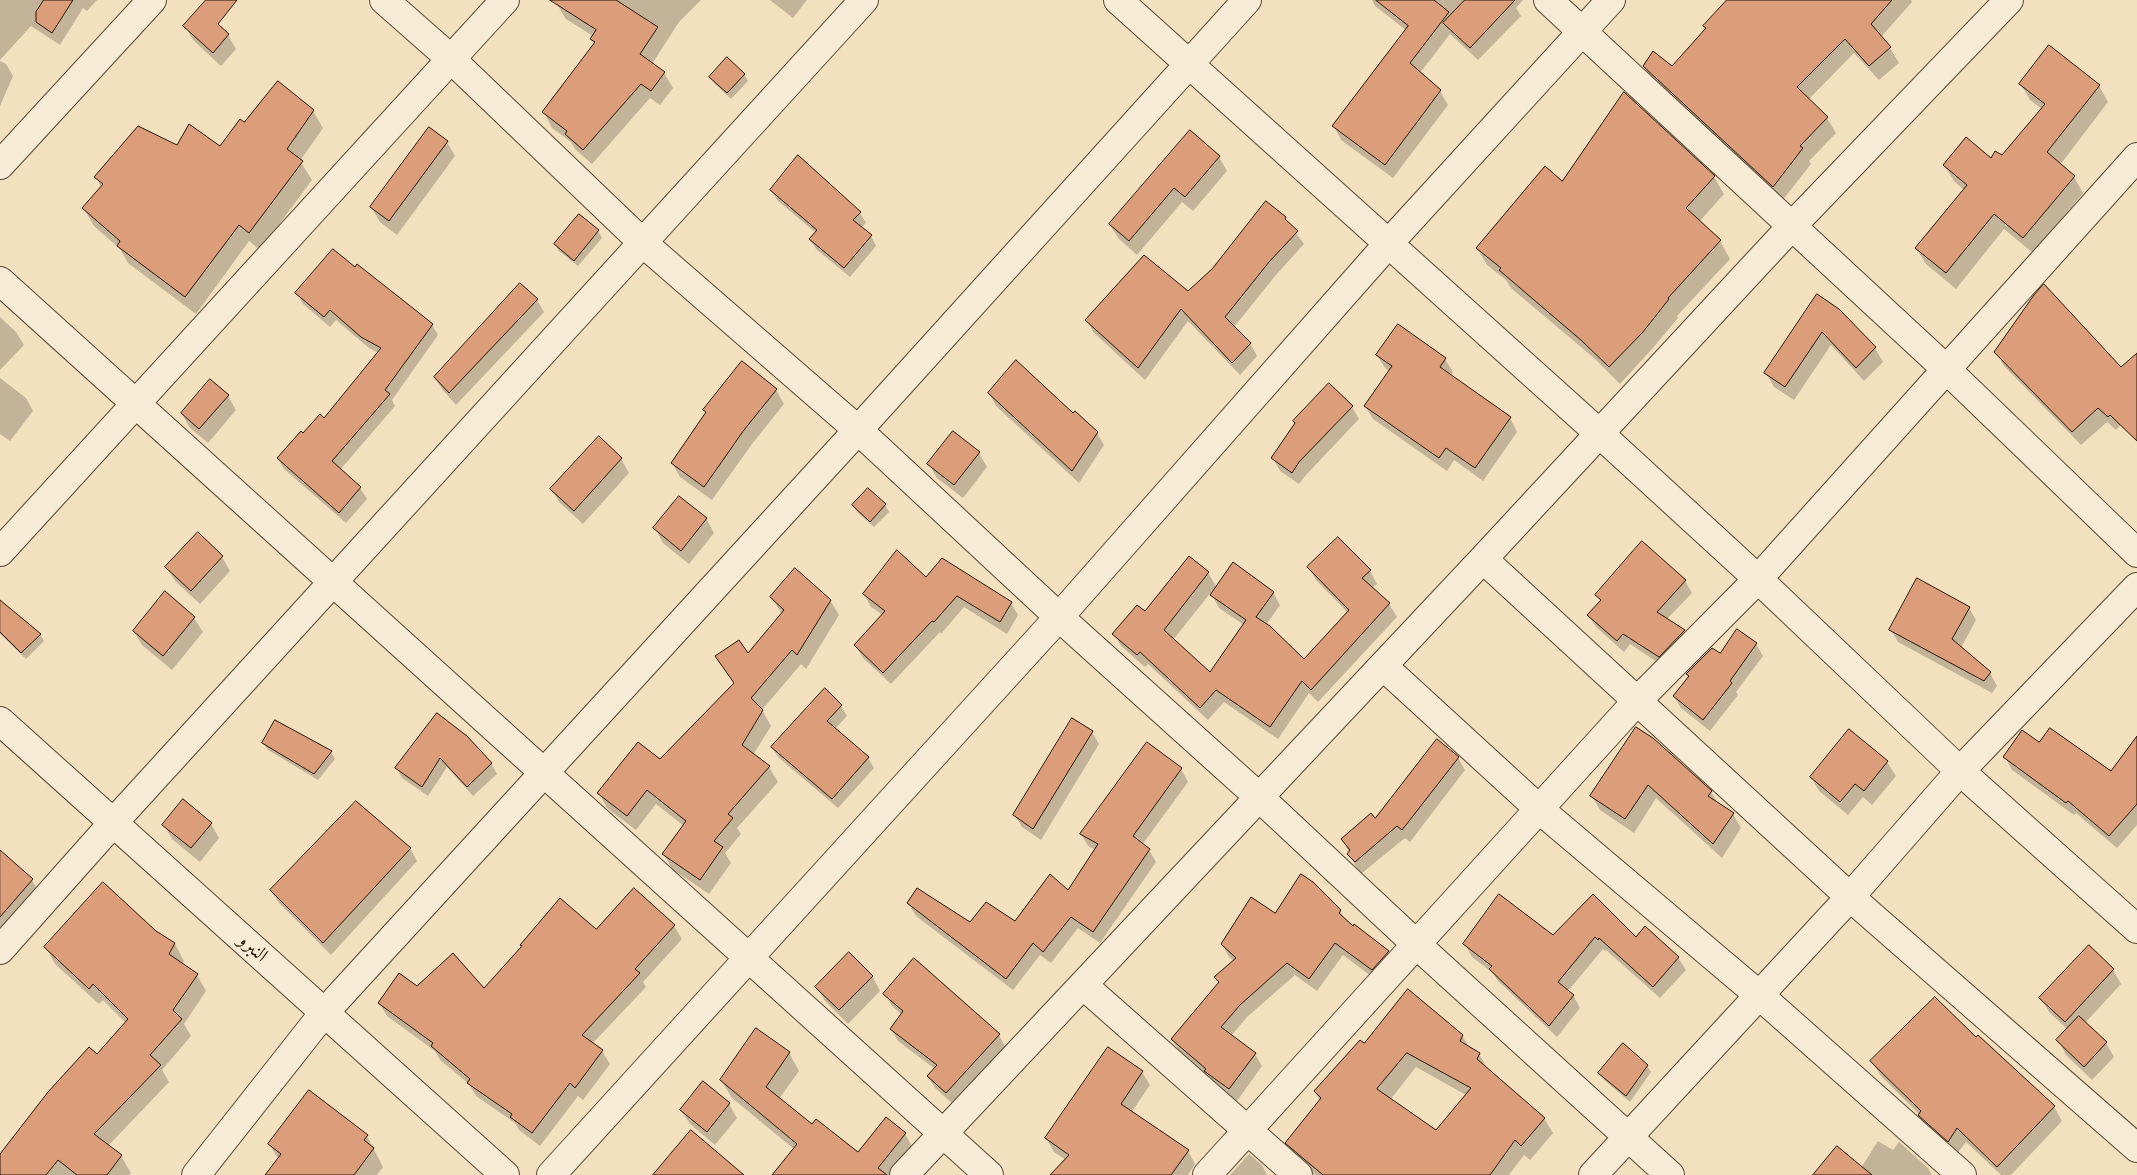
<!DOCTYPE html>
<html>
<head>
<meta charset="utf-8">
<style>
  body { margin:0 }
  canvas { display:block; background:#f3e0bf }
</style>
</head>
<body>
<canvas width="2137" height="1175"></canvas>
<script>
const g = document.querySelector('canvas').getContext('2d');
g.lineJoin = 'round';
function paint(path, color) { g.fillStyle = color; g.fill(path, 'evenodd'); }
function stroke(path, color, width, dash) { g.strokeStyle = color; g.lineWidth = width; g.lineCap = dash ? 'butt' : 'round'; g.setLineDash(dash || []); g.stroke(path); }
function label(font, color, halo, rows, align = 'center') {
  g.font = font + ' "IM FELL English",Amiri,serif'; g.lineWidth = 5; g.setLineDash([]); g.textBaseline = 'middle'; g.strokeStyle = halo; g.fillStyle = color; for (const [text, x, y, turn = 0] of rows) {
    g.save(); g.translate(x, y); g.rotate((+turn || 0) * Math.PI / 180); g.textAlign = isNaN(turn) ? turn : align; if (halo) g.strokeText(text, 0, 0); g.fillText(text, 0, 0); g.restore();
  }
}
const shadow = new Path2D(`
  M0,0h97l-10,11 -4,-3 -23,37 -29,-19 -31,34z
  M560,0h141l-22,22 -27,42 12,9 9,15 -13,17 -10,-7 -58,66 -17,-15 -4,-7 -19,-14 -8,-16 51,-67 -4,-6 2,-3 -27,-17 -9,-15z
  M770,0h37l-14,18z
  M1372,0h151l-7,8 5,8 -43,44 -28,-26 -30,39 20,18 8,14 -55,73 -52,-38 -7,-14 72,-96 -31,-24z
  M1728,0h183l1,2 -31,35 9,11 9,15 -20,17 -25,-27 -46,47 19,18 9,15 -27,28 2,3 -29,37 -129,-119 -9,-16 28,2 35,-39 -2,-3z
  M185,26l43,9 8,14 -15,17 -28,-26z
  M0,61l6,3 7,12 -13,30z
  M744,74l4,7 -17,18 -16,-15 -4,-7z
  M2021,84l78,2 9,16 -48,63 14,12 9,16 -50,60 -29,-24 -48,60 -30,-25 -10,-16 48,-58 -10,-9 -10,-16 47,-5 11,-3 40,-48 -12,-9z
  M313,111l10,17 -23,33 12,19 -52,70 -11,-9 -53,73 -68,-51 -8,-14 -26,-23 -10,-17 18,-21 -6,-11 82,-31 42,1 25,-23z
  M1190,132l29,25 8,14 -34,40 -11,-9 -45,53 -18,-16 -9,-14z
  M447,142l8,14 -58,79 -17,-13 -9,-15z
  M798,157l62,56 6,10 -5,5 10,8 5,10 -26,31 -34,-28 -6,-10 6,-6 -39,-33 -5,-10z
  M1714,177l10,17 -25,28 21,19 10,18 -53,57 1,2 -26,31 -32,35 -26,-26 -83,-70 -5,-8 -19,-15 -10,-17 85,-65z
  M1285,218l19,26 -28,31 -42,52 16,16 7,13 -17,19 -52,-54 -43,59 -51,-47 -7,-13 101,-27z
  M598,231l4,7 -24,28 -19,-15 -4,-7z
  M355,269l77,56 6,10 -46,65 3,6 -55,64 20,18 7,11 -21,24 -62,-54 -6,-10 25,-24 21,-15 55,-67 -10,-5 -33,-28 -6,7 -27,-23 -6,-11z
  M537,300l7,12 -88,93 -14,-16 -7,-12z
  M1838,310l37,38 8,14 -19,19 -33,-36 -37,55 -20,-13 -8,-14z
  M0,317l16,15 8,13 -24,25z
  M1996,352l125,17 16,-14v52l-21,23 -9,-8 -26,23 -77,-79z
  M1377,355l68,4 8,13 -3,4 60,42 7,14 -34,49 -29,-21 -7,11 -74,-52 -8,-13 25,-34 -5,-4z
  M0,378l26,20 7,13 -23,30 -10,-7z
  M776,390l8,14 -32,40 -40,56 -32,-23 -8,-14 35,-49 -2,-4z
  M989,393l84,22 24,18 7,12 -25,38 -83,-77z
  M228,396l8,14 -28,33 -18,-15 -8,-14z
  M1352,407l7,12 -53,56 -7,9 -19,-13 -7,-13z
  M979,453l8,14 -24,31 -26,-20 -8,-14z
  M621,459l8,14 -46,51 -23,-21 -9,-14z
  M853,505h32l4,7 -15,15 -17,-15z
  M706,518l8,15 -25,31 -26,-21 -8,-15z
  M1642,543l43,38 7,12 -26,27 18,11 7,12 -25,25 -36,-24 -6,8 -28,-25 -7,-11 12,-14 -4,-7z
  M222,557l8,14 -30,33 -25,-23 -8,-14z
  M1189,558l19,15 8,13 -43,54 37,34 34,-49 -25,-17 -7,-13 61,-3 7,13 -14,20 38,36 44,-48 -32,-33 -7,-13 61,4 7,13 -5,4 17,16 8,13 -79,85 -9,-9 -31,46 -54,-37 -16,18 -60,-56 -3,3 -24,-21 -7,-12 31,-21z
  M926,578l85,25 7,12 -11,19 -43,-27 -23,27 -1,-2 -49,52 -28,-26 -8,-13 28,-30 -12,-8 -7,-13z
  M165,593l29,25 9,14 -31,38 -30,-25 -8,-14z
  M771,597l59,3 9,15 -33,54 -5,-5 -39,46 9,16 -18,29 16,12 9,15 -41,46 4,6 -16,19 6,10 -22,31 -37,-25 -8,-15 20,-28 -28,-22 -20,26 -29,-22 -8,-15 61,-32 75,-77 -9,-13 22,-16 34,-41z
  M1969,608l7,12 -15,28 29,25 7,13 -5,7 -94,-51 -7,-12z
  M0,614l40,20 4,7 -18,18 -26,-25z
  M1756,644l7,12 -27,36 2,3 -28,36 -29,-23 -7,-12 15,-18 -2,-4 33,-20z
  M825,690l16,16 6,10 -12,13 33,29 6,10 -36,40 -60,-51 -6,-10z
  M437,715l54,48 6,11 -24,22 -26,-29 -19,29 -26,-18 -5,-10z
  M276,721l55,31 4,7 -17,21 -50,-30 -4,-7z
  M1849,731l38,31 9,14 -24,29 -9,-8 -15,18 -29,-24 -8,-14z
  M1092,732l7,12 -58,96 -19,-13 -7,-12z
  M2137,738v87l-20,23 -41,-35 -2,2 -62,-45 -7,-13 34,-13 72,29z
  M1652,739l59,53 7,12 15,10 8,14 -19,30 -66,-60 -22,35 -34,-23 -8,-14z
  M1458,758l7,12 -55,72 -5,-4 -43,35 -6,-6 -14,-28 33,-19z
  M1181,769l7,13 -46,63 7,5 7,12 -56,81 -22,-15 -27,35 -11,-8 -27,35 -97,-74 -8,-13 62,20h45l53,-32 28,-41 -8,-4 -7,-12z
  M211,824l8,14 -19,24 -28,-23 -8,-14z
  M410,848l7,13 -86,94 -52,-52 -8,-12z
  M0,852l32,28 8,14 -40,46z
  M634,889l40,37 8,13 -39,43 3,5 -54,57 10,7 8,13 -27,36 -5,-4 -38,50 -21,-16 -4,-7 -39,-27 -7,-12 -29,-24 -5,-9 -48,-35 -8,-13 38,-15 67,2 113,-59z
  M1593,896l43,43 9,-11 33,30 8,12 -26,28 -54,-48 -1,1 -2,-2 -35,42 5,4 7,13 -23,29 -59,-56 -5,-8 -21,-16 -7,-13 88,-8z
  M1340,911l6,10 42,31 8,12 -17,18 -36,-27 -26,36 -22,-16 -48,42 -16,19 24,18 7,12 -25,35 -24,-17 -4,-8 -29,-24 -8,-13 47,-56 -3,-6 18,-16 -5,-4 -7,-13 54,-29z
  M155,932l20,12 9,17 -2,3 15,11 9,16 -22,33 7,12 -29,34 7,12 -61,64 13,10 10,17 -2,2h-129v-19l97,-100 29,-33 -23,-23 -4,4 -44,-40 -9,-17z
  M2089,947l24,23 8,14 -36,39 21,20 8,14 -22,23 -26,-25 -8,-15 10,-10 -19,-18 -8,-14z
  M872,976l8,15 -32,33 -23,-23 -8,-14z
  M885,994l114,41 6,12 -52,57 -18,-16 -7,-12 7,-7 -37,-28 -7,-12 11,-14 -10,-9z
  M756,1030l33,23 10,18 -20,28 33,27 46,28 47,-20 10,17 -19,24h-122l20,-26 -62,-51 -11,-18z
  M1462,1036l8,12 9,6 9,15 56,49 9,15 -23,27 -6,-5 -15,20h-194l-20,-17 -8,-15 33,-42 -5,-9 49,-47zM1416,1067l50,28 -30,37 -46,-32z
  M1976,1039l78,68 8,14 -51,54h-10l-35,-33 -10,13 -28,-26 -9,-15 -39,-39 -8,-14z
  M1647,1066l4,6 -21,30 -27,-23 -4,-6z
  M1142,1072l8,13 -19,28 57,38 7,13 -7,11h-136l14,-15 -12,-8 -8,-14z
  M309,1092l58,44 16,31 -6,8h-111l13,-15 -10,-16z
  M729,1104l8,14 -22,27 -25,-21 -9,-14z
  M1878,1141l15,9 6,-8 29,26 4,7h-118l47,-7z
  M1249,1154l13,11 5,10h-37z`);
const building = new Path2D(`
  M44,0h29l-21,33 -16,-11v-10z
  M206,0h31l-19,24 11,10 -16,19 -30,-27z
  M550,0h66l42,27 -18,27 25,18 -14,19 -10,-7 -58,66 -18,-16 2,-3 -25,-19 53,-70 -5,-3 6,-9z
  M1376,0h58l15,12 -39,51 31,27 -56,75 -53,-39 76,-100z
  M1465,0h50l-45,48 -27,-25z
  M1727,0h165l-21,24 20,23 -22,19 -24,-27 -48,48 31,30 -28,29 3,2 -30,39 -130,-121 10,-15 19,15 34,-38 -3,-2z
  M2049,45l51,40 -53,67 28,24 -52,62 -29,-24 -48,59 -31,-25 52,-63 -24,-20 23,-28 25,21 4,-7 7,4 43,-51 -26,-20z
  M727,57l18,17 -18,19 -18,-16z
  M278,81l36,29 -27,39 16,12 -54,72 -10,-8 -54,72 -68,-51 3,-5 -38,-33 21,-24 -9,-7 44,-51 39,19 12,-21 31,22 20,-27 4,3z
  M1624,92l91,84 -29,32 35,32 -53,58 1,1 -26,33 -34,35 -27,-26 -83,-71 2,-2 -25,-20 69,-82 17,15z
  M429,127l19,14 -59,80 -19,-14z
  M1190,130l30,26 -35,41 -11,-9 -45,53 -20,-17z
  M798,155l63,57 -8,8 19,15 -28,33 -35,-29 8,-9 -47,-40z
  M1266,201l20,16 -1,2 13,12 -29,31 -44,55 26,26 -19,20 -51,-54 -43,59 -53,-48 59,-65 44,36 24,-22z
  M579,214l20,16 -25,31 -20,-17z
  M333,249l22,18 2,-3 76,60 -48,66 5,4 -58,67 29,26 -22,26 -62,-55 24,-27 2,2 17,-19 4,4 57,-70 -20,-11 -31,-27 -6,7 -29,-24z
  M520,283l18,16 -89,94 -15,-16z
  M2044,284l77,83 16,-14v88l-27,-26 -2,2 -10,-9 -26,24 -78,-80 40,-57z
  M1817,294l22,15 37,38 -20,21 -34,-36 -37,55 -21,-14z
  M1398,324l48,34 -6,9 71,50 -36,51 -29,-20 -7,10 -75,-52 28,-40 -16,-11z
  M1016,360l57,53 2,-2 23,21 -26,39 -84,-78z
  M742,361l35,28 -33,41 -40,57 -33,-24 35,-51 -3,-2z
  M210,379l19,16 -30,34 -18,-16z
  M1329,383l24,23 -54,56 -7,11 -21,-15 24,-35 -2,-2z
  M953,431l27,21 -26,33 -27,-21z
  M599,436l23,22 -48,53 -24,-22z
  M868,488l18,16 -16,18 -18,-17z
  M679,496l28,22 -26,33 -28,-23z
  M198,532l25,24 -32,35 -26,-24z
  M1338,537l33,33 -9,8 28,25 -79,87 -9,-9 -32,46 -54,-37 -16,18 -60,-56 -3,3 -25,-21 25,-29 8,6 44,-55 20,16 -45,58 46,42 36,-52 -36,-25 23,-33 41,30 -18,25 14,9 34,33 45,-49 -42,-43z
  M1642,541l44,39 -29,32 28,18 -26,27 -36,-23 -6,7 -30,-26 14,-15 -6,-5z
  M897,550l29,27 16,-19 70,44 -12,20 -43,-26 -23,26 -2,-1 -49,52 -29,-28 31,-34 -22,-17z
  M795,568l36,32 -34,55 -5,-5 -41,48 12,12 -21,35 28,21 -42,48 5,4 -19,23 9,6 -23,33 -38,-26 24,-33 -39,-31 -20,26 -30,-23 41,-51 22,17 74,-76 -19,-27 24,-16 9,13 36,-43 -14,-13z
  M1917,578l53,29 -18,32 39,33 -7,9 -95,-51z
  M165,591l30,26 -32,39 -30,-25z
  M0,600l41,34 -20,19 -21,-21z
  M1737,629l20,14 -27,38 2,2 -29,37 -30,-24 16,-20 -3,-2 26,-26 8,5z
  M825,688l17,17 -15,16 42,36 -37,42 -61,-52z
  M437,713l30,23 25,27 -25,24 -27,-29 -18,29 -27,-19z
  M1072,718l21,13 -60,98 -20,-14z
  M275,720l57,31 -18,23 -52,-31z
  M1636,727l17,11 59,53 -4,5 26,17 -21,31 -65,-59 -23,34 -35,-23z
  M2050,728l61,43 26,-35v68l-28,32 -41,-35 -2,2 -63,-46 19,-27 17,12z
  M1849,729l39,32 -24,30 -9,-7 -15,18 -30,-25z
  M1437,739l22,18 -57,73 -5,-4 -42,36 -8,-8 3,-4 -9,-11 30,-26 4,5z
  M1147,742l35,26 -49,68 17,13 -57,83 -22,-15 -28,35 -10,-9 -27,36 -99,-76 10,-15 53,34 16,-20 29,19 35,-47 18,16 30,-46 -18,-10z
  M183,799l29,24 -21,25 -29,-23z
  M356,801l55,47 -88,95 -53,-53z
  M0,850l33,29 -33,38z
  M1301,874l12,8 28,28 -2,3 14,13 1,-2 35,27 -17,19 -37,-27 -26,36 -22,-16 -47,42 -19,22 35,26 -27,36 -25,-18 2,-2 -35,-30 48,-57 -5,-5 22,-19 -15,-14 30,-47 24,16z
  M103,882l53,49 19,12 -6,11 29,20 -25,36 9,9 -32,36 11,10 -67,69 28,21 -15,20h-30l-19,-15 -12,15h-46v-21l48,-62 41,-45 8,7 31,-35 -35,-35 -4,5 -45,-42z
  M634,888l41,37 -40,44 5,4 -58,62 21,15 -28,38 -5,-5 -38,50 -22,-16 2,-3 -45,-31 3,-4 -39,-33 2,-3 -55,-40 21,-30 18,13 36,-33 31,35 38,-42 -2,-1 40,-47 36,31z
  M1499,894l54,41 40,-41 43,43 9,-11 34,31 -26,30 -54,-49 -1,2 -3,-3 -37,45 16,13 -25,31 -60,-57 3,-3 -29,-22z
  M2089,945l25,24 -49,53 -26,-24z
  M849,952l24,24 -34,34 -24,-23z
  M914,958l86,76 -54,59 -19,-17 10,-11 -47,-36 13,-18 -20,-17z
  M1408,989l55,46 -3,6 20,12 -3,6 68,59 -24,28 -6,-6 -25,35h-167l-38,-32 36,-45 -7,-7 46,-51 4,3zM1407,1053l64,35 -35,42 -59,-41z
  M1935,997l41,40 2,-2 77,71 -58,61 -40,-39 -9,14 -30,-27 3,-4 -51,-50z
  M2079,1016l28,26 -23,25 -28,-27z
  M756,1028l34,24 -24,35 46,37 4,-5 42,33 28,-35 20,16 -28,35 9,7h-115l25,-31 -77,-64z
  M1623,1043l25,22 -22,31 -28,-23z
  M1108,1047l35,24 -22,33 68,46 -18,25h-121l19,-20 -24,-17z
  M703,1081l27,22 -23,29 -27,-22z
  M309,1090l59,45 -4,5 10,8 -20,27h-89l16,-21 -13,-10z
  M691,1130l53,45h-91z
  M1837,1146l35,29h-59z`);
const minor = new Path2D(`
  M384,0l67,59 192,184 215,187 201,187 200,180 158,148 253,230
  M1118,0l482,434 158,145 202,192 177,158
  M1548,0l398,369 191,184
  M0,165l152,-165
  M0,281l989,894
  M0,552l505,-552
  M1483,559l367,338 287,251
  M1383,666l156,143 220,186 203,180
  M0,721l505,454
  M0,950l113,-127 751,-823
  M1083,985l215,190
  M196,1175l127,-161 535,-584 389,-430
  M551,1175l508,-558 329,-373 223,-244
  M904,1175l579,-616 308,-332 218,-227
  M1207,1175l430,-474 121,-122 379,-422
  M1593,1175l257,-278 110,-126 177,-184`);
const streetNames = [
  ["النبرو",252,949,42]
];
paint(shadow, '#0003');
paint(building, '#db9d7a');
stroke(building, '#251504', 1);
stroke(minor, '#584833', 30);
stroke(minor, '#f7ebd5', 28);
label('20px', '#251504', '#f7ebd5', streetNames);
</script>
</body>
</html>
